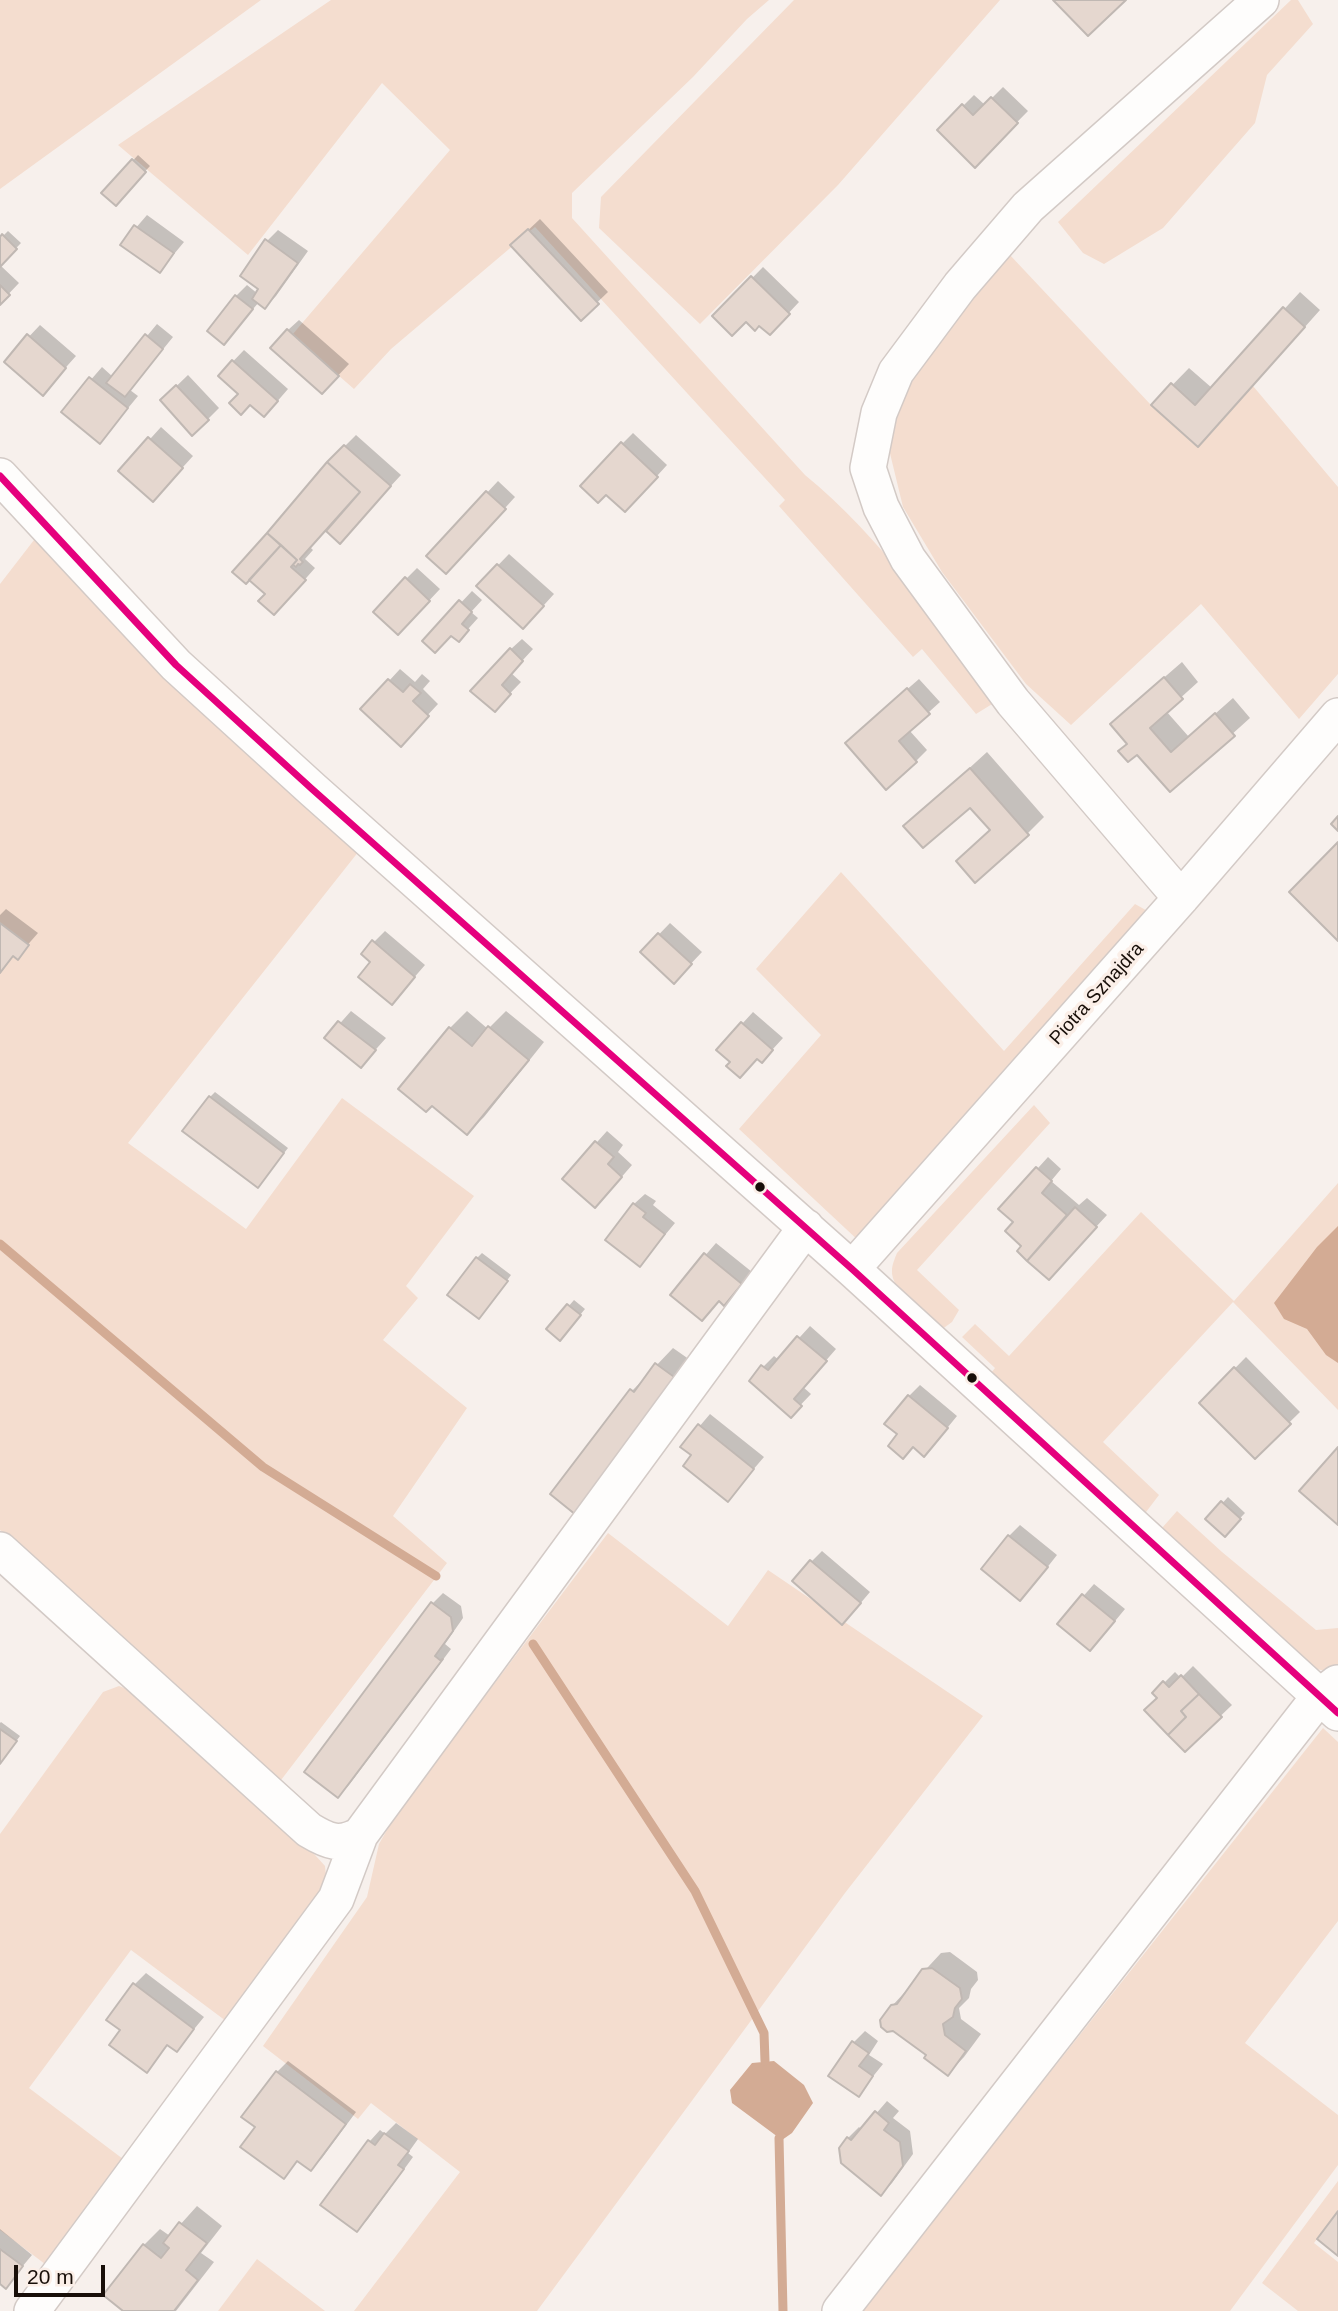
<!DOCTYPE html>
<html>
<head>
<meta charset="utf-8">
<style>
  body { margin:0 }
  #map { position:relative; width:1338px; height:2311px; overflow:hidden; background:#f7f0ec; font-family:Helvetica,sans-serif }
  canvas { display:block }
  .scale { position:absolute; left:14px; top:2265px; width:91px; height:32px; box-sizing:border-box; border:4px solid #180f09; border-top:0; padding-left:9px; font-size:21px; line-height:24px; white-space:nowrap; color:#180f09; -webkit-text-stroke:5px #fbefe8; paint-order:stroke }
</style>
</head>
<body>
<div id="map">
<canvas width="1338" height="2311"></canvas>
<div class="scale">20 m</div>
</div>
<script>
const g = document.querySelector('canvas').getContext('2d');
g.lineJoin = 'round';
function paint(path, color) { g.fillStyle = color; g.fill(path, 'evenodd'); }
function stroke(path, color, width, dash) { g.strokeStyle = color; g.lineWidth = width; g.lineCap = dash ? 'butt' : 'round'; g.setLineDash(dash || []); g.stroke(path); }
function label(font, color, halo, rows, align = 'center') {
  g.font = font + ' Helvetica,sans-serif'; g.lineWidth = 7; g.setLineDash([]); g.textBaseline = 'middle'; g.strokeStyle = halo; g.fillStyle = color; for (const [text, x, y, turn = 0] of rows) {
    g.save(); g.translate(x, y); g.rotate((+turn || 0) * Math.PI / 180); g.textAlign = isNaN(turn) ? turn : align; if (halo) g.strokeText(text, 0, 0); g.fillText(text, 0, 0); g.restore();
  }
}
const green = new Path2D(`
  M0,0h261l-261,189z
  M331,0h438l-22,19 -54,58 -121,116v25l233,257c77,63 134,147 192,226l-21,13 -54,-65 -9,8 -134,-151 6,-6 -250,-273 -144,122 -37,40 -62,-54 158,-185 -68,-67 -134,172 -130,-110z
  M794,0h206l-162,185 -138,139 -101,-96 2,-31z
  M1291,0h7l15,24 -46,51 -12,48 -92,105 -59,36 -21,-11 -25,-31z
  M1009,254l142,151 46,42 56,-61 85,101v187l-39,45 -98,-115 -130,121 -45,-41 -84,-112 -39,-65 -16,-66 12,-54z
  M34,540l115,118 210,193 -231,292 118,86 96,-131 132,98 -68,90 12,12 -35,42 84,68 -74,108 54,47 -169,221 -278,-254v-946z
  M841,872l163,179 131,-147 16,9 -290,330 -122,-114 82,-94 -65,-66z
  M1034,1105l16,18 -133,147 42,40 -7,12 -11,8c-14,-13 -51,-39 -49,-60 0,-5 3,-12 5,-17z
  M1338,1183v227l-105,-108 -130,140 56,53 -16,21 -155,-139 7,-9 -33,-31 13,-13 34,32 132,-144 93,89z
  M1177,1511l45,41 94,78 22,-2v40l-7,4 -15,-3 -152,-136 -2,-5z
  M608,1533l120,93 40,-56 215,146 -138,177 -308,418h-183l106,-139 -89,-69 -13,16 -95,-73 104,-149 12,-53 17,-30z
  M119,1686l17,6 171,154 18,20 2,19 -97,139 -99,-74 -102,138 98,74 -82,102 -45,-34v-396l103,-142z
  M1323,1728l15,14v179l-93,122 93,72v50l-108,146h-369z
  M1338,2181v30l-24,32 24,19v49h-40l-36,-28z
  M257,2259l68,52h-107z`);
const water = new Path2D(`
  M1338,1226v137l-12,-8 -19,-26 -23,-10 -10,-16 43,-56z
  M774,2061l30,24 9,18 -21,30 -10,7 -50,-37 -2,-13 22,-27z`);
const shadow = new Path2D(`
  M1003,87l25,24 -53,54 -36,-35 35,-35 11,10z
  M138,155l12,11 -34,37 -12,-10z
  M147,215l37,27 -24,29 -38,-27z
  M540,219l68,73 -27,26 -58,-83z
  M278,230l30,21 -32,45 -11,11 -6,-5 -35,41 12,-47 11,-11 11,9 3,-5 6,-48z
  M8,231l13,12 -21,22 19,18 -19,20v-64z
  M763,267l36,35 -29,31 -11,-10 -44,-7z
  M1300,292l20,18 -106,119 -61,-24 36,-37 23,20z
  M299,320l50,44 -16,17 -45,-51z
  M157,324l16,13 -43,53 8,6 -28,34 -47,-18 39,-45 11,10z
  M40,325l36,31 -33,37 -37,-32z
  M244,350l44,39 -13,15 -35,-10 -20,-19z
  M188,375l31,33 -11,11 -46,-19z
  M161,427l32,29 -29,32 -43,-17z
  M633,433l34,32 -31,34 -14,-55z
  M356,435l45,40 -61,66 -14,-12 -16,18 3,3 -8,9 10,9 -30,34 -18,-8 -18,-16 96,-132z
  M498,481l17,16 -58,64 -29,-5z
  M509,554l45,40 -20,22 -56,-30z
  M417,568l23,21 -31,33 -3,-43z
  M472,591l10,9 -11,12 7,6 -9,10 -11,11 -6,-5 -27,7z
  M522,639l11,10 -22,24 10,9 -26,27 16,-60z
  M1182,662l16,20 -32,29 23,26 44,-39 17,20 -80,72 -41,-47v-35z
  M400,669l15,13 7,-8 8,7 -7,8 15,15 -27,29 -48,-24z
  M919,679l21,23 -31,28 18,20 -11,11 -58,-29z
  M987,752l57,65 -17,17 -36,-5 -21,-23 -64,20z
  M6,909l32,24 -21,24 -3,-2 -14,19v-59z
  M670,923l32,29 -17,18 -43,-18z
  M385,931l40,34 -33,38 -20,-42 2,-19z
  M351,1011l35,27 -25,28 -34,-28z
  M467,1011l21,18 18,-18 38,31 -60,75 -17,16 -35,-29 -32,-15 50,-61z
  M753,1012l30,26 -11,12 -14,7 -25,5 -14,-13z
  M215,1092l73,56 -26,33 -52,-84z
  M607,1131l16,14 -5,7 14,13 -26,30 -42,-16z
  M1048,1157l13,12 -10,12 28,24 8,-7 20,17 -58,63 -30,-27 5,-5 -8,-24 -15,-13z
  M645,1194l11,7 -3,4 22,18 -35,42 -6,-61z
  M716,1243l36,29 -17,21 -11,10 -4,-4 -48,-5z
  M482,1253l29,22 -27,37 -7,-54z
  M574,1300l11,9 -20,24 -16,-4z
  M810,1326l26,23 -33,38 8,7 -20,21 -28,-48 11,-11 5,4z
  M673,1348l20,14 -100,134 39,-105z
  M1246,1357l54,55 -45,44 -54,-53z
  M920,1385l37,31 -22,27 -35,-10 9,-37z
  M710,1414l54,43 -36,42 -34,-44 -12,-8z
  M1228,1497l17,16 -20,21 -17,-15z
  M1020,1525l37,30 -26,33 -22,-52z
  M822,1551l48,41 -17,20 -42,-50z
  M1094,1584l31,25 -24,29 -42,-14z
  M443,1593l18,13 2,12 -18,26 6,5 -102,136 -11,11 94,-192z
  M1193,1666l39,39 -47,45 -31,-57 21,-21 6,6z
  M1,1722l19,14 -20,27v-40z
  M950,1952l27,20 1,8 -7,9 -2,9 -10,10 2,11 20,15 -17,23 -16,17 -20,-19 -36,-49 49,-53z
  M146,1973l58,44 -27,33 -8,-6 -22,26 -24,-40 12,-46z
  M865,2031l13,10 -9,14 14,9 -25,31 -28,-20 24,-33z
  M288,2061l68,51 -34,46 -11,11 -12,-9 -15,17 -7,-105z
  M887,2101l12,10 -6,7 17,13 3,23 -21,29 -11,11 -33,-56 11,-11 3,3z
  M396,2123l22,16 -10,14 5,4 -45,62 -11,11 -34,-26 47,-63 10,-11 5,4z
  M197,2206l25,20 -21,27 13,9 -38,49h-50l18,-66 16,-16 10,7z
  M0,2229l32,26 -26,31 -6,-4z`);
const stream = new Path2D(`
  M0,1244l263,223 173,109
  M533,1644l162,247 69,142 1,28
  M779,2138l4,173`);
const building = new Path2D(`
  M1053,0h73l-38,36z
  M991,97l27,26 -43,45 -38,-38 25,-26 11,11z
  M132,159l14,13 -30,34 -15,-13z
  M134,225l40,28 -14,20 -40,-28z
  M528,229l71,75 -18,17 -71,-76z
  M2,234l15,15 -17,18v-30z
  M265,239l33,24 -33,46 -13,-10 6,-10 -18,-13z
  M751,276l39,38 -20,21 -11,-9 -4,5 -9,-9 -14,14 -20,-20z
  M0,285l10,10 -10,10z
  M235,295l18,14 -29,36 -17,-14z
  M1283,307l22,20 -107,120 -47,-42 20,-22 24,22z
  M287,329l52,47 -17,18 -52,-46z
  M27,334l39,34 -23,28 -39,-34z
  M145,334l18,15 -38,48 -19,-14z
  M232,360l46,41 -14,16 -14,-12 -9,10 -12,-12 9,-9 -20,-18z
  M89,377l39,31 -28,36 -39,-32z
  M176,385l33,35 -17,16 -32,-36z
  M148,437l35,31 -30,34 -35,-31z
  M621,442l37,35 -33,35 -19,-17 -8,8 -18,-17z
  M344,445l47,41 -51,58 -14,-13 34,-39 -33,-30z
  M327,462l33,30 -60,67 3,3 -3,3 -2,-1 -2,3 -3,-2 4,-5 -30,-27z
  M486,491l20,18 -60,65 -20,-18z
  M267,533l14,12 -35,39 -14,-12z
  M281,545l16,15 -6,7 15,13 -32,35 -16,-14 7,-7 -16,-14z
  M497,564l47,42 -21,23 -47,-43z
  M405,577l25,24 -32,34 -25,-23z
  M459,600l13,12 -10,12 7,6 -10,12 -8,-6 -16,17 -13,-12z
  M510,648l13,13 -21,24 9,9 -16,18 -25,-21z
  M1164,677l19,22 -33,29 21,24 44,-39 20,23 -65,56 -33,-37 -9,7 -10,-11 9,-7 -17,-20z
  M388,679l15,13 7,-8 11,9 -8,8 16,15 -28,31 -41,-38z
  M907,688l23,26 -31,27 18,21 -31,28 -41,-47z
  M970,768l59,67 -54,48 -19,-22 34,-31 -20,-22 -47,40 -20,-22z
  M1338,816v15l-7,-7z
  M1338,842v99l-49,-49z
  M0,923l29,22 -11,15 -5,-4 -13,17z
  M658,933l34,31 -18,20 -34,-32z
  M372,940l43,37 -23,28 -34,-28 12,-15 -9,-8z
  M338,1021l38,29 -15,18 -37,-30z
  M741,1022l32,28 -11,13 -5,-4 -17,19 -14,-12 4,-4 -14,-12z
  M488,1026l41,34 -62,75 -35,-29 -6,6 -28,-23 51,-62 23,19z
  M209,1096l75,57 -26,35 -76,-57z
  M595,1141l19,16 -6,7 14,13 -27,31 -33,-29z
  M1036,1167l16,14 -10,12 25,22 -40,46 -10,-10 4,-5 -16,-15 8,-9 -15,-13z
  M633,1203l13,10 -3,4 22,17 -25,33 -35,-27z
  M1075,1207l22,20 -48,53 -22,-19z
  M704,1253l38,31 -18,22 -5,-5 -17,20 -32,-26z
  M476,1257l32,24 -29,38 -32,-24z
  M567,1304l14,11 -21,26 -14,-12z
  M797,1336l30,25 -33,38 8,7 -11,12 -42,-37 12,-16 7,5z
  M655,1363l22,16 -101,136 -26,-21 80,-105 4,3z
  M1234,1367l57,57 -36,35 -56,-56z
  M908,1395l40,33 -24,29 -11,-10 -10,12 -15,-13 9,-12 -13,-10z
  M698,1424l56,45 -26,33 -45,-36 8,-11 -11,-8z
  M1338,1447v78l-39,-34z
  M1221,1501l20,18 -16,18 -20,-18z
  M1008,1535l40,32 -28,34 -39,-32z
  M810,1560l51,43 -19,22 -50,-44z
  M1082,1594l33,27 -25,30 -33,-27z
  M431,1602l20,15 2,14 -18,25 5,4 3,-1 -105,139 -34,-26z
  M1181,1675l18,19 -18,17 5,6 -18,18 -24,-25 13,-12 -5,-5 11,-12 6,6z
  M1199,1694l23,23 -37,35 -17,-17 18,-18 -5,-6z
  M0,1729l17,12 -17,23z
  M932,1968l28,20 2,11 -7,9 -2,9 -10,7 2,11 21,16 -18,25 -24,-18 2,-3 -33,-24 -6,1 -6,-5 -1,-7 11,-15 6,-1 25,-35z
  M133,1983l61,46 -17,23 -10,-7 -20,28 -38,-28 11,-15 -14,-10z
  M852,2041l17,12 -10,13 14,10 -14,21 -31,-21z
  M276,2071l70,53 -35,47 -14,-10 -13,18 -44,-32 15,-20 -14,-10z
  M875,2111l14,12 -5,7 16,12 3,24 -22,30 -40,-33 -2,-15 8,-11 4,3z
  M384,2133l25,18 -11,14 6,4 -47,63 -37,-27 48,-65 7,5z
  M1338,2211v45l-21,-17z
  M179,2222l28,21 -21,27 12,10 -24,31h-51l-20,-16 40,-51 18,14 8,-10 -6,-5z
  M0,2249l23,17 -17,23 -6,-5z`);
const minor = new Path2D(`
  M0,476l176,189 136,124 540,480 486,444
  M1181,898l-168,-196 -105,-143 -27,-52 -13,-39 11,-55 17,-41 64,-86 68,-79 233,-207
  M852,1269l329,-371 157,-182
  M0,1550l309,280c20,12 30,16 51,5
  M32,2311l304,-412 24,-64 446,-608
  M840,2311l479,-614 18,-14`);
const bus1 = new Path2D(`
  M0,476l176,189 136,124 540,480 486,444`);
const markers = [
  [760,1187,6,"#180f09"],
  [972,1378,6,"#180f09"]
];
const streetNames = [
  ["Piotra Sznajdra",1097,994,-48]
];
paint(green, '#f4ddcf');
paint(water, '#d3ab94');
paint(shadow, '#0003');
stroke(stream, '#d3ab94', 9);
paint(building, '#e5d7cf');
stroke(building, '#c0b8b3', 2);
stroke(minor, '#d3cac6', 38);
stroke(minor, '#fefdfc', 35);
stroke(bus1, '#e5007d', 7);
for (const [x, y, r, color] of markers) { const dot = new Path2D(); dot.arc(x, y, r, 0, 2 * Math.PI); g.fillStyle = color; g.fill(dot); stroke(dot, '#fbefe8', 2.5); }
label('19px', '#180f09', '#fbefe8', streetNames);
</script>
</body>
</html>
